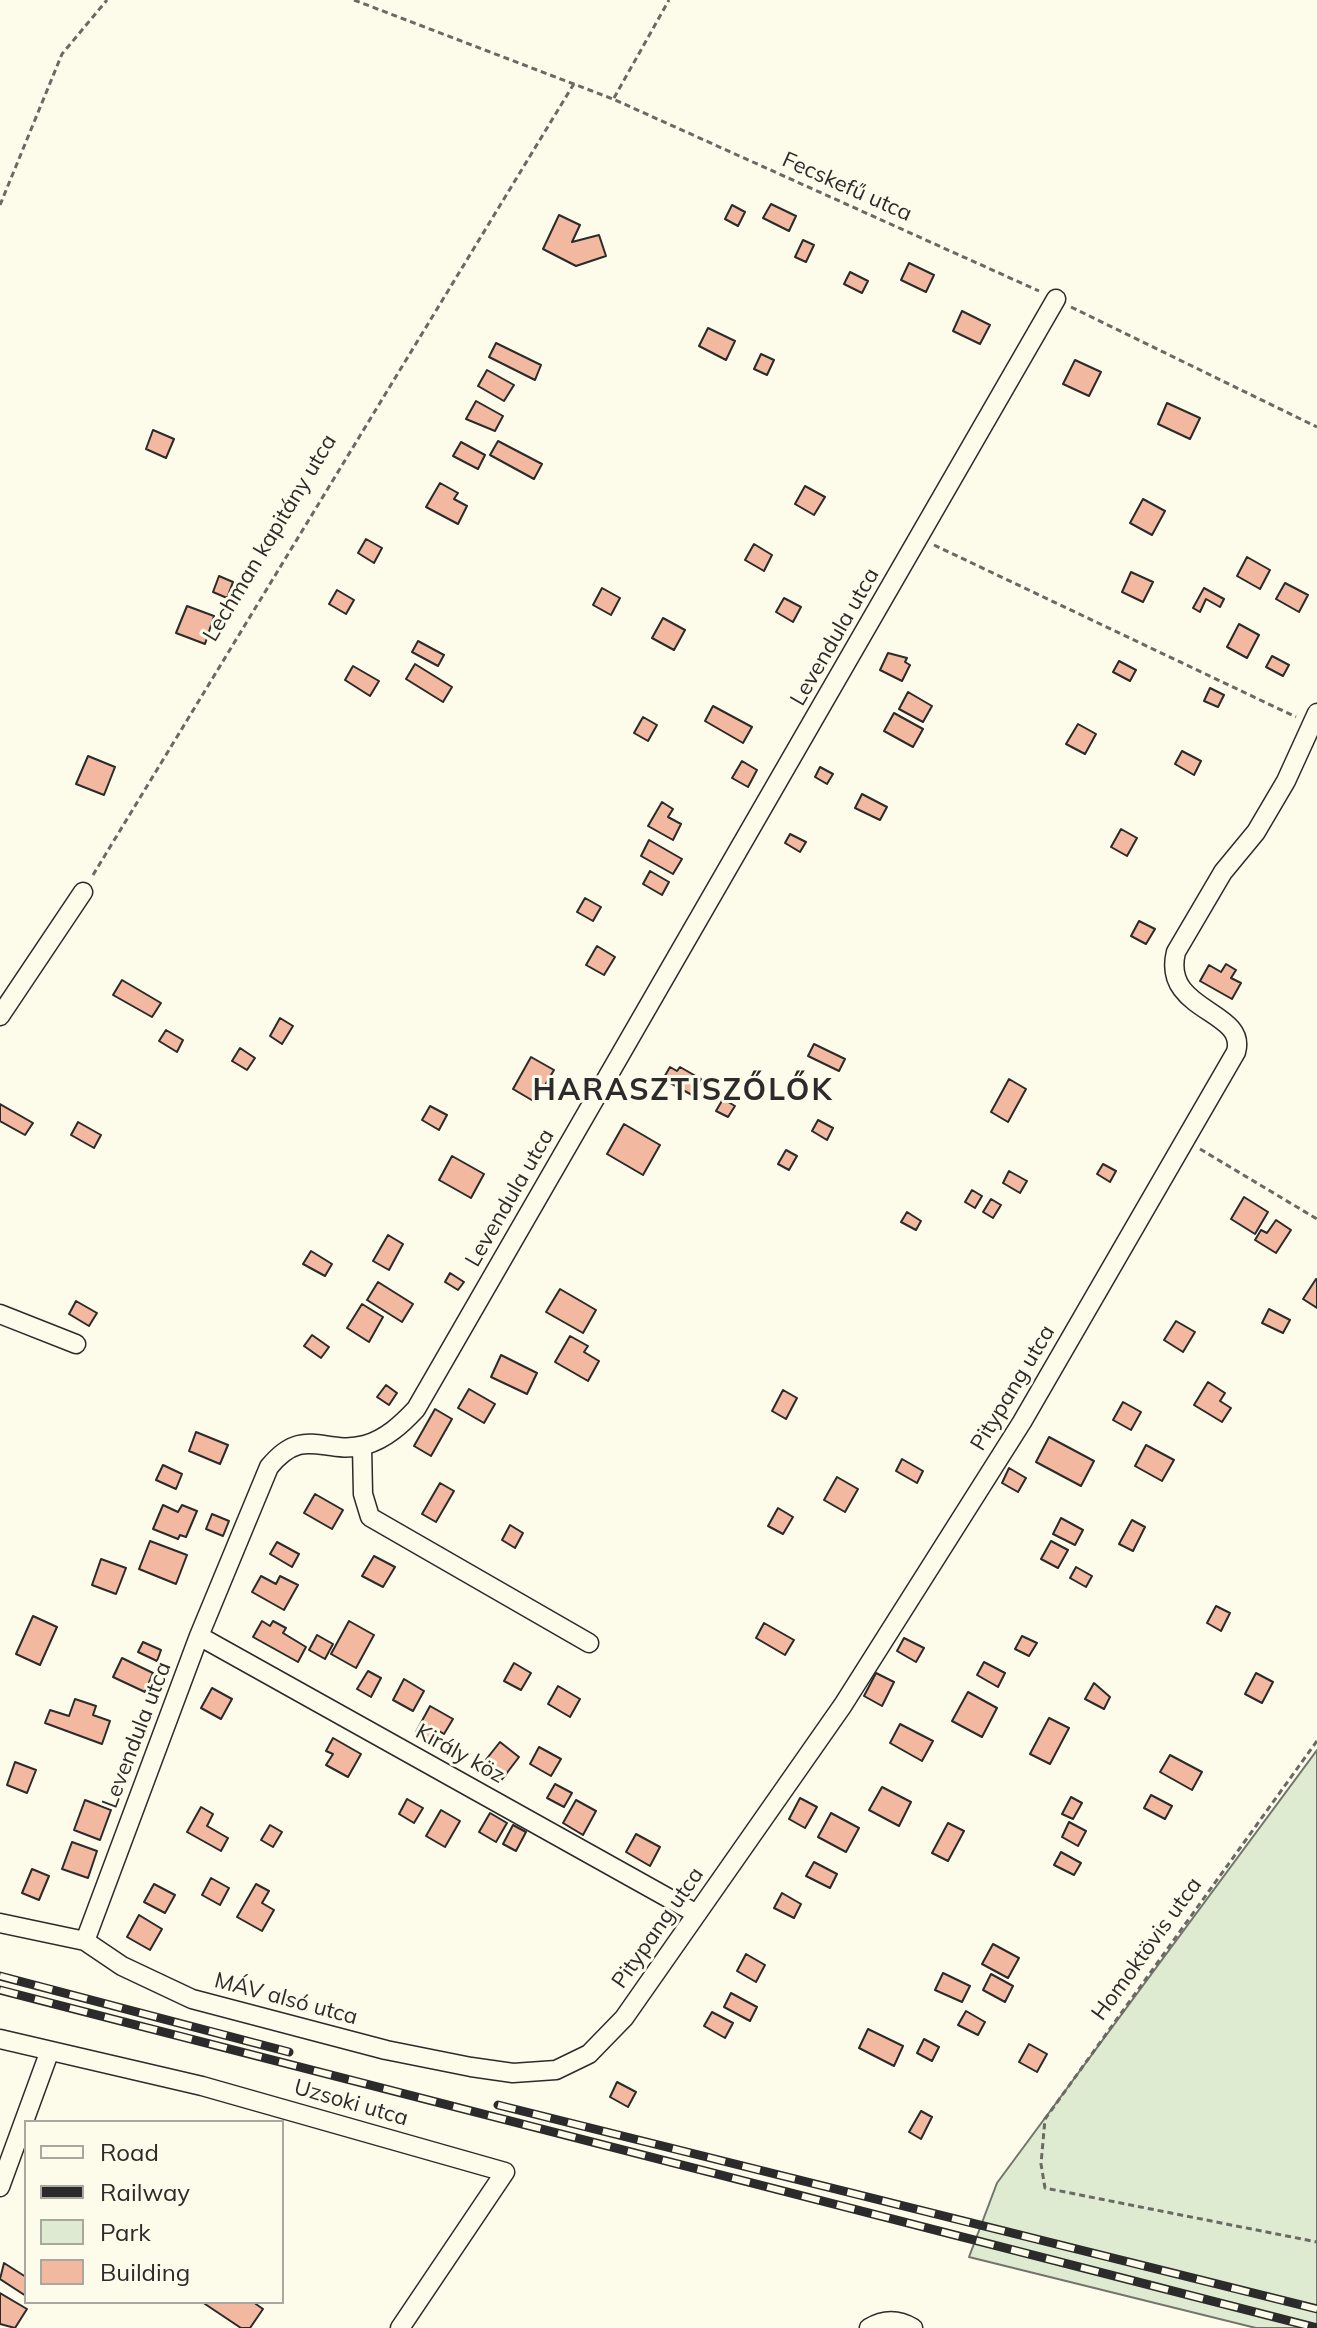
<!DOCTYPE html>
<html>
<head>
<meta charset="utf-8">
<style>
  body { margin:0 }
  #map { position:relative; width:1317px; height:2328px; overflow:hidden; background:#fdfbea; font-family:Mulish,sans-serif }
  canvas { display:block }
  .legend { position:absolute; left:24px; top:2120px; width:260px; height:184px; box-sizing:border-box; background:#fdfbea; border:2px solid #a9a89e; margin:0; padding:10px 14px; list-style:none; font-size:24px; color:#2b2b2b }
  .legend li { display:flex; align-items:center; gap:16px; height:40px }
  .legend b { width:40px; border:2px solid #a9a89e }
</style>
</head>
<body>
<div id="map">
<canvas width="1317" height="2328"></canvas>
<ul class="legend">
<li><b style="height:10px;background:#fdfbea"></b>Road</li>
<li><b style="height:10px;background:#2b2b2b"></b>Railway</li>
<li><b style="height:22px;background:#deebd1"></b>Park</li>
<li><b style="height:22px;background:#f2b8a0"></b>Building</li>
</ul>
</div>
<script>
const g = document.querySelector('canvas').getContext('2d');
g.lineJoin = 'round';
function paint(path, color) { g.fillStyle = color; g.fill(path, 'evenodd'); }
function stroke(path, color, width, dash) { g.strokeStyle = color; g.lineWidth = width; g.lineCap = dash ? 'butt' : 'round'; g.setLineDash(dash || []); g.stroke(path); }
function label(font, color, halo, rows, align = 'center') {
  g.font = font + ' Mulish,sans-serif'; g.lineWidth = 6; g.setLineDash([]); g.textBaseline = 'middle'; g.strokeStyle = halo; g.fillStyle = color; for (const [text, x, y, turn = 0] of rows) {
    g.save(); g.translate(x, y); g.rotate((+turn || 0) * Math.PI / 180); g.textAlign = isNaN(turn) ? turn : align; if (halo) g.strokeText(text, 0, 0); g.fillText(text, 0, 0); g.restore();
  }
}
const green = new Path2D(`
  M1317,1750v578h-61l-287,-71 28,-74z`);
const building = new Path2D(`
  M771,204l25,12 -7,15 -26,-13z
  M732,205l13,7 -7,14 -13,-7z
  M559,215l21,10 -8,17 27,-7 7,21 -30,10 -33,-17z
  M803,240l11,5 -8,17 -11,-5z
  M909,263l25,12 -8,17 -25,-12z
  M850,272l18,9 -6,12 -18,-9z
  M962,311l28,14 -10,19 -27,-13z
  M708,328l27,13 -9,19 -27,-14z
  M496,343l45,22 -6,15 -46,-23z
  M761,354l13,6 -7,15 -13,-6z
  M1075,360l26,12 -12,24 -26,-12z
  M487,370l27,15 -10,16 -26,-15z
  M476,401l27,15 -8,15 -29,-12z
  M1167,403l33,15 -10,21 -32,-15z
  M153,430l21,9 -8,19 -20,-9z
  M498,441l44,23 -8,15 -44,-24z
  M461,442l24,13 -7,14 -25,-13z
  M440,483l18,10 -4,6 13,7 -9,18 -32,-17z
  M805,486l20,11 -11,18 -19,-11z
  M1143,499l22,12 -13,24 -22,-12z
  M366,539l16,9 -8,15 -16,-10z
  M754,544l18,11 -8,16 -19,-11z
  M1247,557l23,13 -10,19 -23,-13z
  M1131,572l22,10 -10,20 -21,-10z
  M219,576l14,6 -6,16 -14,-6z
  M1285,583l23,12 -9,17 -23,-13z
  M602,588l18,10 -9,17 -18,-10z
  M1204,588l20,11 -4,8 -14,-8 -6,13 -7,-4z
  M337,590l17,10 -8,14 -17,-10z
  M784,598l17,9 -8,15 -17,-10z
  M187,606l27,10 -9,28 -29,-11z
  M663,618l22,12 -11,20 -22,-12z
  M1239,624l20,11 -12,23 -20,-11z
  M418,641l26,14 -6,11 -26,-14z
  M888,653l19,5 -2,4 5,3 -8,16 -22,-11z
  M1272,656l17,9 -6,11 -17,-9z
  M1119,661l17,9 -6,11 -17,-9z
  M415,664l37,23 -9,15 -37,-23z
  M353,666l26,15 -9,15 -25,-16z
  M1210,688l14,7 -6,12 -14,-6z
  M908,692l24,14 -9,16 -24,-13z
  M713,706l39,21 -9,16 -38,-22z
  M894,713l29,16 -10,18 -29,-16z
  M643,717l14,8 -9,16 -14,-8z
  M1078,724l18,10 -11,20 -19,-10z
  M1182,751l19,10 -7,14 -19,-11z
  M88,756l27,11 -11,28 -28,-11z
  M742,761l15,9 -9,17 -16,-9z
  M820,767l13,7 -6,10 -12,-7z
  M862,794l25,13 -7,13 -25,-12z
  M662,802l11,7 -5,8 13,7 -8,16 -25,-14z
  M1121,829l16,9 -10,18 -16,-9z
  M790,834l16,8 -6,10 -15,-9z
  M649,840l33,19 -9,15 -32,-18z
  M650,871l19,11 -7,13 -19,-11z
  M585,898l16,9 -8,14 -16,-9z
  M1139,921l16,8 -9,15 -15,-8z
  M597,946l18,11 -11,18 -18,-10z
  M1226,964l10,6 -5,8 10,5 -9,16 -32,-18 9,-16 12,7z
  M122,980l39,23 -9,14 -39,-22z
  M280,1018l13,8 -11,18 -12,-8z
  M166,1030l17,10 -6,12 -18,-11z
  M814,1044l31,15 -6,12 -31,-15z
  M240,1048l15,10 -8,12 -15,-9z
  M531,1057l23,13 -19,32 -22,-13z
  M670,1067l7,4 3,-4 21,12 -9,16 -29,-16z
  M1009,1079l17,10 -18,33 -17,-10z
  M723,1099l12,7 -7,11 -12,-6z
  M0,1104l33,19 -8,12 -25,-14z
  M430,1106l17,9 -8,15 -17,-10z
  M818,1120l15,8 -6,12 -15,-9z
  M78,1122l23,13 -7,13 -23,-13z
  M624,1124l36,21 -17,30 -36,-21z
  M786,1150l11,6 -8,14 -11,-6z
  M452,1156l32,18 -13,24 -32,-18z
  M1103,1164l13,7 -6,11 -13,-8z
  M1009,1171l18,10 -7,12 -17,-10z
  M972,1190l10,6 -7,12 -10,-6z
  M1244,1197l24,15 -13,22 -24,-15z
  M991,1199l10,6 -8,13 -10,-6z
  M907,1212l14,9 -5,9 -15,-8z
  M1276,1220l15,10 -15,23 -21,-13 6,-10 6,3z
  M388,1235l15,9 -14,26 -16,-9z
  M311,1251l21,13 -7,12 -22,-12z
  M450,1273l14,9 -6,8 -13,-8z
  M1316,1279h1v29l-14,-9z
  M378,1282l35,22 -11,18 -35,-22z
  M560,1289l36,21 -13,23 -37,-21z
  M76,1301l21,12 -8,13 -20,-12z
  M362,1304l21,13 -14,25 -22,-14z
  M1269,1309l21,11 -7,13 -21,-10z
  M1176,1321l19,11 -12,20 -19,-12z
  M312,1335l17,12 -8,11 -17,-12z
  M570,1336l18,10 -4,6 15,9 -11,20 -33,-19z
  M501,1355l36,18 -10,21 -36,-17z
  M1208,1382l17,11 -5,8 11,7 -9,14 -28,-17z
  M386,1385l11,8 -8,12 -12,-8z
  M469,1389l26,15 -11,19 -26,-15z
  M783,1390l14,8 -11,21 -14,-8z
  M1123,1402l18,10 -10,18 -18,-10z
  M435,1409l17,10 -21,37 -17,-10z
  M196,1432l32,13 -8,19 -31,-13z
  M1049,1437l45,24 -13,25 -45,-24z
  M1146,1445l28,15 -12,21 -27,-15z
  M902,1459l21,12 -6,12 -21,-12z
  M163,1465l19,9 -6,15 -20,-9z
  M1009,1468l17,10 -8,14 -16,-9z
  M837,1477l21,12 -13,23 -21,-12z
  M440,1483l14,8 -18,31 -14,-8z
  M315,1494l28,16 -11,19 -28,-16z
  M163,1505l15,7 4,-7 15,6 -11,26 -6,-2 -2,4 -25,-10z
  M778,1508l15,9 -10,17 -15,-8z
  M212,1514l17,7 -6,15 -17,-7z
  M1061,1518l22,12 -8,15 -22,-11z
  M1132,1520l13,7 -12,24 -14,-7z
  M510,1525l13,8 -8,15 -13,-8z
  M150,1541l37,14 -11,29 -37,-15z
  M1051,1541l17,9 -10,18 -17,-9z
  M277,1542l22,12 -7,13 -22,-13z
  M374,1556l21,11 -12,20 -21,-11z
  M101,1559l25,9 -10,26 -24,-9z
  M1076,1567l16,9 -6,11 -16,-9z
  M261,1576l15,8 4,-8 18,9 -14,25 -32,-18z
  M1216,1606l14,7 -9,18 -14,-8z
  M33,1616l24,11 -17,38 -24,-11z
  M262,1621l8,5 3,-5 13,7 -3,5 23,14 -8,15 -45,-25z
  M349,1621l25,14 -18,33 -25,-14z
  M764,1623l30,17 -9,15 -29,-17z
  M317,1635l16,9 -8,15 -16,-9z
  M1022,1636l15,7 -8,13 -14,-7z
  M904,1638l20,10 -8,14 -19,-11z
  M143,1642l18,8 -4,11 -19,-9z
  M122,1658l31,15 -8,19 -32,-15z
  M984,1662l21,11 -7,14 -21,-12z
  M514,1663l17,10 -10,17 -17,-9z
  M368,1671l13,7 -10,19 -14,-8z
  M876,1673l18,9 -12,24 -18,-10z
  M1256,1673l17,9 -11,21 -17,-9z
  M404,1679l20,12 -11,20 -20,-11z
  M1094,1683l16,14 -6,12 -19,-10z
  M558,1686l22,13 -10,18 -22,-13z
  M212,1688l20,11 -11,20 -20,-11z
  M968,1692l29,16 -15,29 -30,-16z
  M75,1699l21,7 -3,9 17,6 -8,23 -57,-21 5,-13 19,6z
  M430,1706l23,13 -9,15 -8,-5 -6,11 -14,-8z
  M1049,1718l20,10 -19,36 -20,-10z
  M900,1724l33,17 -11,20 -32,-18z
  M333,1738l28,16 -13,23 -22,-12 7,-11 -7,-3z
  M500,1742l19,15 -19,25 -20,-15z
  M539,1747l22,12 -10,17 -21,-12z
  M1170,1755l32,17 -10,18 -32,-18z
  M15,1762l21,8 -9,23 -20,-8z
  M555,1784l17,9 -8,14 -17,-9z
  M882,1787l29,15 -12,24 -30,-16z
  M1151,1795l21,11 -7,13 -21,-11z
  M1071,1797l11,6 -9,16 -11,-5z
  M800,1798l17,9 -12,21 -16,-9z
  M407,1799l16,9 -9,15 -15,-9z
  M85,1800l26,10 -11,30 -26,-10z
  M576,1800l20,11 -13,24 -20,-12z
  M201,1807l12,7 -6,12 21,12 -7,13 -34,-19z
  M441,1810l19,11 -15,26 -19,-11z
  M490,1813l17,10 -11,19 -17,-10z
  M831,1813l28,15 -13,24 -28,-15z
  M1069,1822l17,9 -8,15 -16,-9z
  M948,1823l16,8 -16,30 -16,-8z
  M270,1825l12,7 -9,15 -12,-7z
  M513,1825l13,7 -10,19 -13,-7z
  M636,1834l24,13 -10,19 -24,-14z
  M72,1842l25,9 -9,27 -26,-9z
  M1061,1852l20,11 -7,12 -20,-10z
  M814,1862l23,12 -7,14 -24,-12z
  M32,1869l17,7 -10,24 -17,-7z
  M211,1878l18,10 -9,17 -18,-10z
  M154,1884l21,11 -10,18 -21,-11z
  M256,1884l13,7 -7,12 12,7 -12,21 -25,-14z
  M782,1893l19,11 -7,14 -20,-10z
  M139,1915l23,14 -12,21 -23,-13z
  M993,1944l26,14 -11,20 -26,-14z
  M746,1954l19,11 -9,17 -19,-11z
  M943,1973l27,13 -8,16 -27,-12z
  M991,1974l22,12 -8,16 -22,-12z
  M731,1993l26,14 -7,14 -26,-14z
  M966,2011l19,11 -7,13 -20,-10z
  M712,2012l21,11 -8,15 -21,-12z
  M868,2029l35,17 -9,20 -35,-18z
  M924,2039l15,8 -7,14 -15,-8z
  M1029,2044l18,10 -10,18 -18,-10z
  M617,2082l19,10 -8,15 -18,-10z
  M921,2111l11,6 -11,22 -12,-7z
  M4,2263l22,14v19l-26,-17z
  M0,2293l27,16 -12,19 -15,-4z
  M202,2302h51l10,7 -13,19h-9z`);
const path = new Path2D(`
  M354,0l259,99 426,192
  M614,98l55,-98
  M0,205l62,-151 45,-54
  M1071,307l246,120
  M934,545l362,172
  M93,875l482,-793
  M1200,1149l117,70
  M1317,1741l-272,378 -4,45 4,24 272,54`);
const minor = new Path2D(`
  M0,1016l83,-124
  M0,1314l76,30
  M362,1446l1,48 7,23 219,126
  M199,1636l498,278
  M0,1923l85,18 37,25 70,33 194,51 85,17 42,6 43,-3 33,-16 35,-36 219,-313 179,-283 214,-370c12,-42 -75,-40 -60,-100l47,-80 33,-40 30,-51 31,-68
  M85,1941l114,-305 70,-169c35,-43 55,-11 96,-22 21,-6 37,-21 51,-36l640,-1110
  M0,2039l202,47 303,86 -105,156
  M0,2187l49,-134
  M869,2328c15,-9 29,-9 44,0`);
const rail = new Path2D(`
  M0,1976l289,76
  M0,1990l1317,338
  M498,2105l819,204`);
const streetNames = [
  ["Fecskefű utca",847,187,24],
  ["Lechman kapitány utca",270,538,-59],
  ["Levendula utca",835,637,-60],
  ["Levendula utca",510,1198,-60],
  ["Pitypang utca",1013,1388,-59],
  ["Levendula utca",137,1735,-69],
  ["Király köz",460,1754,29],
  ["Pitypang utca",658,1928,-55],
  ["Homoktövis utca",1147,1949,-54],
  ["MÁV alsó utca",286,1999,15],
  ["Uzsoki utca",351,2103,16]
];
const districtNames = [
  ["HARASZTISZŐLŐK",683,1091]
];
paint(green, '#deebd1');
stroke(green, '#74746e', 2);
paint(building, '#f2b8a0');
stroke(building, '#2b2b2b', 2);
stroke(minor, '#2b2b2b', 21);
stroke(path, '#6a6964', 3, [6, 4]);
stroke(minor, '#fdfbea', 18);
stroke(rail, '#2b2b2b', 9);
stroke(rail, '#fdfbea', 6, [18]);
label('22px', '#2b2b2b', '#fdfbea', streetNames);
g.letterSpacing = '2px';
label('bold 30px', '#2b2b2b', '#fdfbea', districtNames);
g.letterSpacing = '0px';
</script>
</body>
</html>
